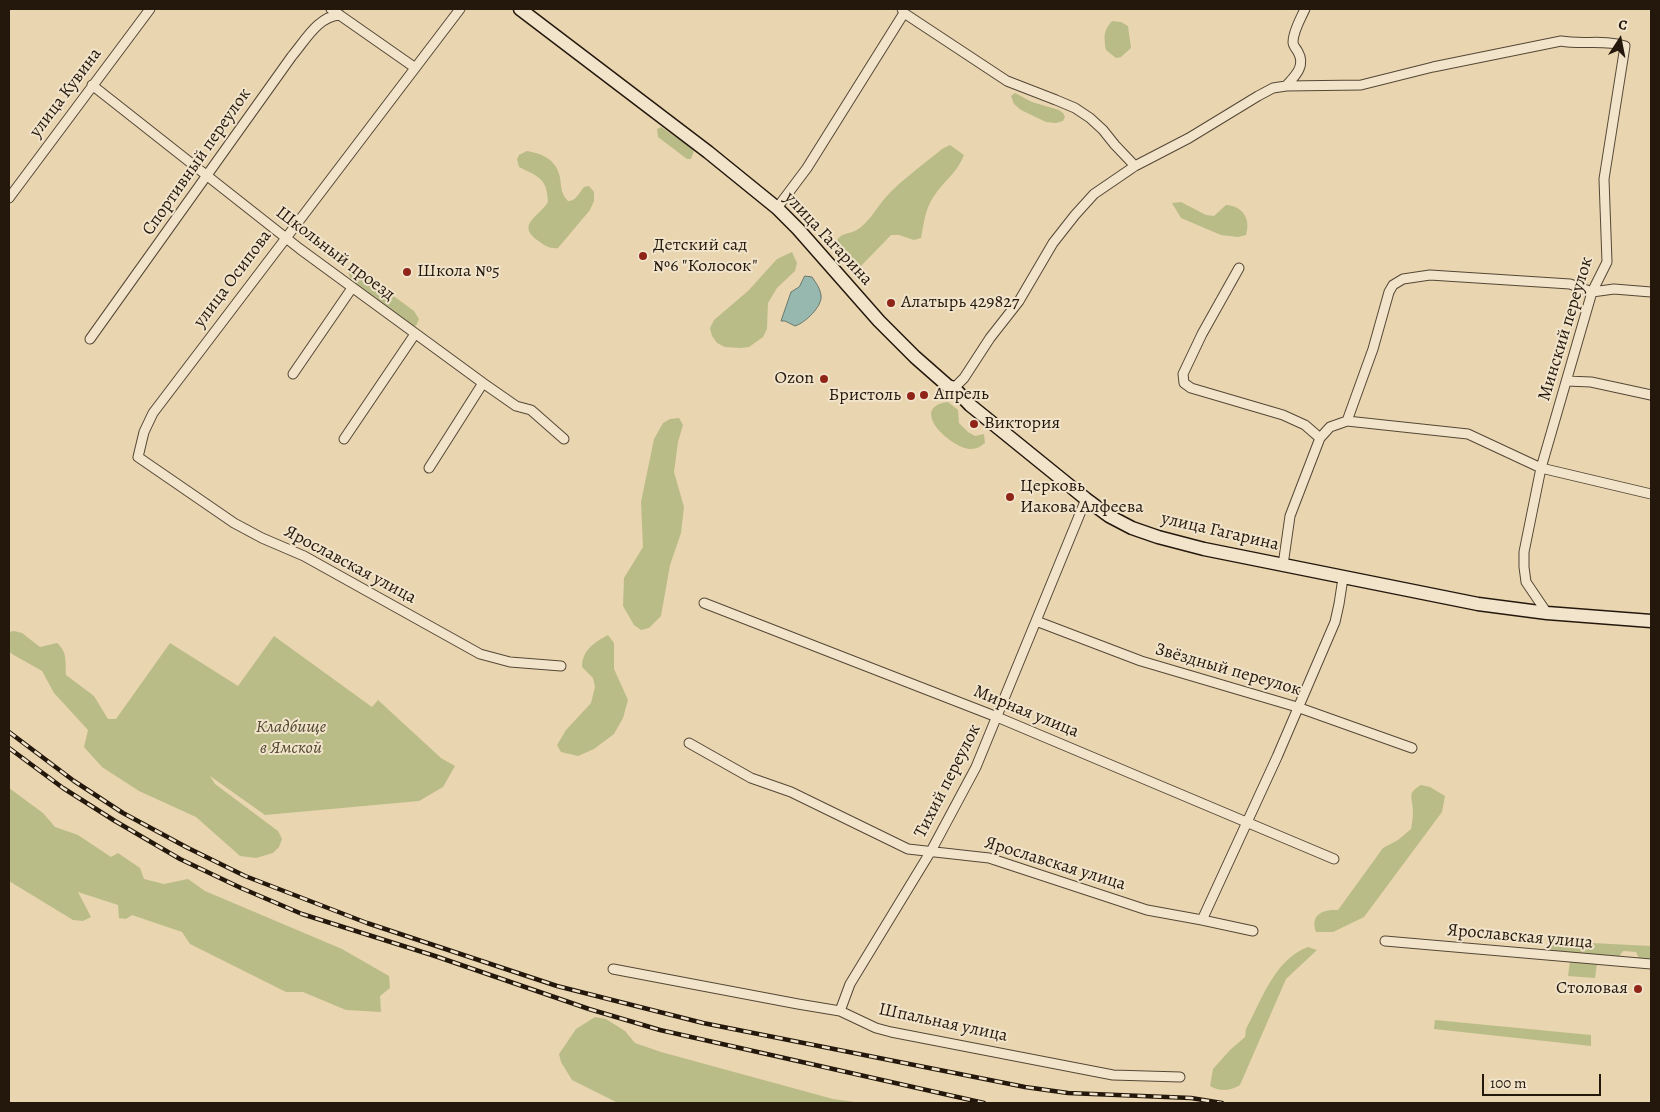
<!DOCTYPE html>
<html>
<head>
<meta charset="utf-8">
<style>
  body { margin:0 }
  #map { position:relative; width:1660px; height:1112px; overflow:hidden; background:#e9d5af; font-family:Alegreya,serif }
  canvas { display:block }
  .frame { position:absolute; inset:0; border:10px solid #24180d; pointer-events:none }
  .north { position:absolute; left:1595px; top:15px; width:50px; height:50px; -webkit-text-stroke:4px #f1e4cb; paint-order:stroke; rotate:11deg; font-size:14px; font-weight:700; line-height:20px; text-align:center; color:#24180d }
  .north::after { content:''; display:block; margin:auto; width:18px; height:22px; background:#24180d; clip-path:polygon(50% 0,100% 100%,50% 72%,0 100%) }
  .scale { position:absolute; left:1482px; top:1074px; width:119px; height:22px; box-sizing:border-box; border:2px solid #24180d; border-top:0; padding-left:6px; font-size:15px; line-height:18px; white-space:nowrap; color:#24180d; -webkit-text-stroke:4px #f1e4cb; paint-order:stroke }
</style>
</head>
<body>
<div id="map">
<canvas width="1660" height="1112"></canvas>
<div class="frame"></div>
<div class="north">С</div>
<div class="scale">100 m</div>
</div>
<script>
const g = document.querySelector('canvas').getContext('2d');
g.lineJoin = 'round';
function paint(path, color) { g.fillStyle = color; g.fill(path, 'evenodd'); }
function stroke(path, color, width, dash) { g.strokeStyle = color; g.lineWidth = width; g.lineCap = dash ? 'butt' : 'round'; g.setLineDash(dash || []); g.stroke(path); }
function label(font, color, halo, rows, align = 'center') {
  g.font = font + ' Alegreya,serif'; g.lineWidth = 4; g.setLineDash([]); g.textBaseline = 'middle'; g.strokeStyle = halo; g.fillStyle = color; for (const [text, x, y, turn = 0] of rows) {
    g.save(); g.translate(x, y); g.rotate((+turn || 0) * Math.PI / 180); g.textAlign = isNaN(turn) ? turn : align; if (halo) g.strokeText(text, 0, 0); g.fillText(text, 0, 0); g.restore();
  }
}
const green = new Path2D(`
  M1112,21l9,1 7,4 3,22 -10,9 -5,1 -10,-8c-2,-13 -3,-19 6,-29z
  M1015,93l17,9 27,8 4,3 2,4 -2,4 -7,2 -10,-1 -25,-12 -7,-6 -3,-8z
  M661,127l30,20 3,4 -3,8h-4l-29,-22 -1,-8z
  M950,145l14,10c-6,17 -21,27 -30,41 -9,13 -10,27 -13,42l-7,2 -15,-5h-8l-30,31c-14,0 -19,-6 -27,-16 4,-22 14,-12 27,-23 10,-8 16,-20 25,-30 14,-16 38,-33 56,-48z
  M527,151c13,2 26,7 31,20 5,12 0,19 10,30 8,0 11,-8 16,-14l5,-1 5,6v9l-4,9 -32,38c-7,1 -13,-2 -18,-6 -26,-17 -1,-25 8,-40 -1,-24 -9,-25 -29,-35l-2,-8 2,-4z
  M1181,202l25,13 8,1 12,-11c17,1 25,14 20,30l-8,2 -17,-2 -40,-17 -9,-15z
  M792,252l5,11 -2,8 -18,17 -9,15 -1,26 -4,8 -14,10 -8,1 -16,-1 -8,-4 -5,-7 -2,-8 4,-8 34,-29 29,-32z
  M350,268l8,2 56,41 5,8 -3,7 -8,-1 -57,-45 -3,-8z
  M948,402l10,8 1,13 9,9 7,4 9,-2 1,9c-4,3 -8,6 -14,6 -20,0 -64,-42 -23,-47z
  M679,418l4,7 -5,17 -4,30 10,35 -3,26 -11,32 -9,51 -12,12 -8,2 -7,-5 -11,-19 1,-28 19,-31 -2,-45 13,-63 9,-16 7,-4z
  M14,631l8,2 18,14 17,-4c11,10 8,18 9,32l28,21 14,23h8l54,-76 68,43 36,-50 98,71 6,-7 63,58 14,8 -12,21 -24,14 -154,14 -55,-39 5,8 63,47 4,8 -3,8 -6,6 -17,5 -16,-2 -44,-39 -57,-26 -37,-24 -18,-20 4,-17 -34,-37 -12,-22 -30,-17 -3,-3v-19z
  M608,635l6,8v26l14,31 -5,18 -9,16 -20,15 -16,7 -17,-4 -4,-7 9,-15 25,-27 4,-16 -2,-9 -11,-11c0,-17 13,-25 26,-32z
  M1421,785l9,2 15,9 -3,16 -78,105 -31,15h-17c-6,-17 6,-23 22,-22l45,-62 15,-8 13,-11c1,-6 2,-11 2,-17 0,-14 -7,-19 8,-27z
  M9,788l34,25 12,14 23,8 33,22 7,-4 22,15 4,11 20,5 24,-5 17,12 137,58 47,27 1,12 -10,8 1,16 -35,-2 -43,-18h-17l-96,-48 -8,-12 -50,-17 -6,4 -7,-1 -1,-13 -40,-13 13,25 -8,4 -10,-1 -64,-39z
  M1552,941l99,5v13l-12,-1 -3,-6 -13,-1 -5,7 -68,-5z
  M1308,947l9,3 -31,29 -46,106c-10,6 -20,7 -30,1l3,-17 17,-19 15,-13 1,-8c16,-30 29,-70 62,-82z
  M1570,961l27,3 -2,14 -27,-2z
  M595,1017l11,2 19,12 10,12 26,9 172,47 30,4h-245l-46,-23 -11,-18 -2,-8 17,-25z
  M1435,1020l156,15v11l-157,-17z`);
const water = new Path2D(`
  M805,276l7,1c4,6 8,11 9,18 2,11 -16,28 -26,31l-10,-5h-4l10,-29 8,-5z`);
const street = new Path2D(`
  M331,9l83,58
  M460,9l-307,404 -9,19 -6,25 96,66 28,15 42,18 176,98 30,8 51,4
  M902,9l2,4 103,68 49,19 19,8 15,10 13,12 12,15 20,21
  M92,85l208,164 183,134 33,23 15,4 33,29
  M1286,86c9,-10 20,-20 12,-34 -2,-4 -5,-6 -5,-10 0,-11 8,-24 12,-33
  M9,198l141,-189
  M777,208l30,-40 97,-155
  M1239,268l-37,66 -19,40 1,9 7,5 92,27 22,10 15,13 10,-11 17,-6 121,13 73,34 110,26
  M90,339l202,-283c13,-15 26,-40 48,-41
  M293,374l59,-86
  M1567,381l24,1 60,13
  M954,388l10,-10 26,-40 29,-37 34,-58 22,-28 19,-21 41,-28 54,-28 69,-42 15,-8 13,-2 75,-1 72,-18 128,-26c22,4 43,-2 64,5l-21,133 3,83 -15,30 -51,176 -17,84v15l2,15 21,31
  M1347,421l26,-72 16,-57 4,-7 10,-6 27,-4 140,9 22,8 22,-3 37,3
  M344,439l71,-105
  M429,468l54,-85
  M1283,565l7,-49 30,-78
  M704,603l293,114 337,142
  M1036,621l105,40 156,46 115,41
  M689,743l62,35 40,14 117,57 81,9 158,52 55,10 51,11
  M1202,920l75,-163 58,-135 4,-18 4,-26
  M1385,941l266,23
  M613,969l185,35 42,7 36,17 15,4 222,43 67,2
  M840,1011l10,-27 81,-133 45,-84 110,-268`);
const secondary = new Path2D(`
  M520,9l188,143 69,56 21,21 81,92 36,36 33,29 6,2 16,17 116,94 23,17 23,12 26,9 46,12 274,55 69,9 104,8`);
const rail = new Path2D(`
  M9,732l65,49 49,32 65,35 57,28 122,47 190,63 146,37 322,64 43,6 123,5 31,5
  M9,748l54,40 52,33 65,38 61,29 61,26 133,42 154,53 71,21 324,73`);
const markers = [
  [643,256,5,"#8f2418"],
  [407,272,5,"#8f2418"],
  [891,303,5,"#8f2418"],
  [824,379,5,"#8f2418"],
  [924,395,5,"#8f2418"],
  [911,396,5,"#8f2418"],
  [974,424,5,"#8f2418"],
  [1010,497,5,"#8f2418"],
  [1638,989,5,"#8f2418"]
];
const streetNames = [
  ["улица Кувина",66,93,-53],
  ["Спортивный переулок",197,162,-55],
  ["улица Гагарина",828,239,47],
  ["Школьный проезд",335,254,37],
  ["улица Осипова",233,279,-53],
  ["Минский переулок",1566,329,-73],
  ["улица Гагарина",1220,532,13],
  ["Ярославская улица",350,565,28],
  ["Звёздный переулок",1228,670,16],
  ["Мирная улица",1026,712,22],
  ["Тихий переулок",948,781,-63],
  ["Ярославская улица",1055,864,17],
  ["Ярославская улица",1520,937,5],
  ["Шпальная улица",943,1023,12]
];
const poiNames = [
  ["Детский сад",653,246],
  ["№6 \"Колосок\"",653,267],
  ["Школа №5",417,272],
  ["Алатырь 429827",901,303],
  ["Ozon",814,379,"right"],
  ["Апрель",934,395],
  ["Бристоль",901,396,"right"],
  ["Виктория",984,424],
  ["Церковь",1020,487],
  ["Иакова Алфеева",1020,508],
  ["Столовая",1628,989,"right"]
];
const parkNames = [
  ["Кладбище",291,728],
  ["в Ямской",291,749]
];
paint(green, '#babc88');
paint(water, '#97b8ae');
stroke(water, '#69786e', 1);
stroke(street, '#554736', 11);
stroke(secondary, '#24180d', 15);
stroke(street, '#f1e4cb', 9);
stroke(secondary, '#f1e4cb', 12);
stroke(rail, '#24180d', 4.5);
stroke(rail, '#f1e4cb', 2.5, [8]);
for (const [x, y, r, color] of markers) { const dot = new Path2D(); dot.arc(x, y, r, 0, 2 * Math.PI); g.fillStyle = color; g.fill(dot); stroke(dot, '#f1e4cb', 2); }
label('18px', '#24180d', '#f1e4cb', streetNames);
label('18px', '#24180d', '#f1e4cb', poiNames, 'left');
label('italic 18px', '#514932', '#f1e4cb', parkNames);
</script>
</body>
</html>
